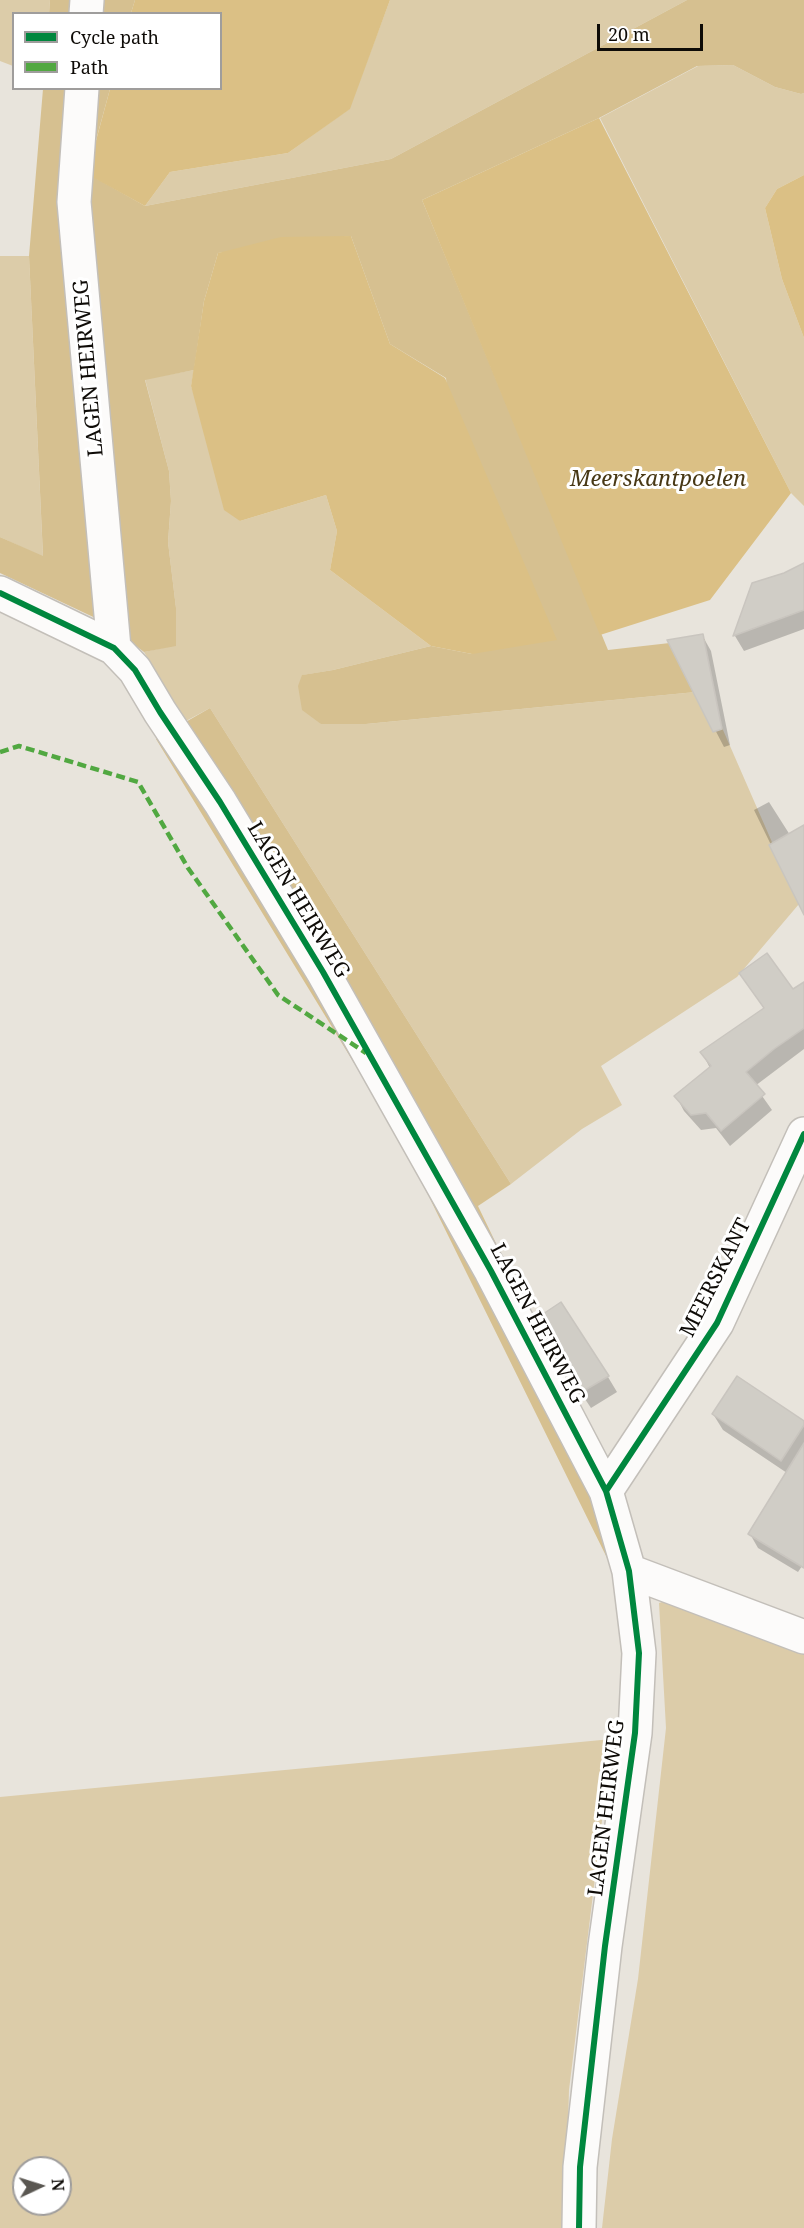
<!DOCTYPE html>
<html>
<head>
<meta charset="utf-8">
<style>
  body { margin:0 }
  #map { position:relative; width:804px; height:2228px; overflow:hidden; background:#e8e4dc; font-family:"Noto Serif",serif }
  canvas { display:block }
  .legend { position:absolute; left:12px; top:12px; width:210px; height:78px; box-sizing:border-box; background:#fff; border:2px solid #9f9d9c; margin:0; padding:8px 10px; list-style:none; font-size:18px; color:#0e0b07 }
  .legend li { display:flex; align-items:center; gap:12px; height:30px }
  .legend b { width:30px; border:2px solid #9f9d9c }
  .north { position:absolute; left:12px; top:2156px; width:60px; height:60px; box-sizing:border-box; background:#fff; border:2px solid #9f9d9c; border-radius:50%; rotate:86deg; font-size:16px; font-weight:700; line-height:24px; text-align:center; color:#0e0b07 }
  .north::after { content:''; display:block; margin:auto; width:21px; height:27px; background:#5a5752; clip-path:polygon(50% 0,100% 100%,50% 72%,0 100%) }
  .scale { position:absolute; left:597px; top:24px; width:106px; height:27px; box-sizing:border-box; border:3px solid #0e0b07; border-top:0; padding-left:8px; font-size:18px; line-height:21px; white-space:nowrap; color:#0e0b07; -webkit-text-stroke:4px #fff; paint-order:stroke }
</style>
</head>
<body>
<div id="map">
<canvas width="804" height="2228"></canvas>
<ul class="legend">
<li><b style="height:8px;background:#00873e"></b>Cycle path</li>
<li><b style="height:8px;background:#51a841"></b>Path</li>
</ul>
<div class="north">N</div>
<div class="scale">20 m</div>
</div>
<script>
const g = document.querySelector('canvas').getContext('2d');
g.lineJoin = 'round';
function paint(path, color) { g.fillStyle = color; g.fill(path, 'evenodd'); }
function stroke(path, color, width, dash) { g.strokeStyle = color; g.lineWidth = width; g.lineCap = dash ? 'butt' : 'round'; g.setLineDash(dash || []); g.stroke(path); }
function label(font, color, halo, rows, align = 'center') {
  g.font = font + ' "Noto Serif",serif'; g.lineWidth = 6; g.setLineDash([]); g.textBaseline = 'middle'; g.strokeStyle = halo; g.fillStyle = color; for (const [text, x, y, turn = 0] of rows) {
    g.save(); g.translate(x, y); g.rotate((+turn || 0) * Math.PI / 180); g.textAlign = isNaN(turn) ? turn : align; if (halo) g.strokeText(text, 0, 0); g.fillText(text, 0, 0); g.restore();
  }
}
const green = new Path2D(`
  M0,0h50l-1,13 -35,1 -1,52 -13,-5z
  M390,0h297l-296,159 -246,47 25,-34 118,-19 61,-44z
  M733,65l42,22 26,7 3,-1v82l-27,14 -12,19 17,71 22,59v168l-13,-13 -191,-375 98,-52z
  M0,256h29l14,301 -43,-20z
  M194,370l-3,16 49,135 86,-26 11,36 -7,39 101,76 -98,24 -30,5 18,49h45l340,-33 93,213 -62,73 -136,89 21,39 -40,24 -71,55 -301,-476 -24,13 -42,-69 32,-7v-37l-8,-66 3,-41 -2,-30 -24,-92z
  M674,1598l130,51v579h-202l10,-89 26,-160 28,-251 -7,-125z
  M612,1739l-43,351 -4,138h-565v-431zM24,2168h36v36h-36z`);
const forest = new Path2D(`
  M50,0h85l-4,13 -82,1z
  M687,0h117v93l-3,1 -26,-7 -42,-22 -36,1 -98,52 -177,82 186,450 97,-11 1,52 -340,33h-45l-19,-14 -4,-24 4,-11 31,-5 98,-24 41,8 -26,-276 -56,-34 -39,-108 -133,17 -14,48 -10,69 -49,10 24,91 2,30 -3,41 8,66v38l-32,6 -38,-29 -106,-50v-36l43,19 -14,-300 14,-167h67l-23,84 58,33 246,-47z
  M210,708l301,476 -33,22 119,247 12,71 1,40 -209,-424 -245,-401z`);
const water = new Path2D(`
  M135,0h255l-40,109 -62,44 -118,19 -25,34 -58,-32 23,-85 110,-1v-74l-89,-1z
  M599,118l192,375 -81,107 -110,35 -178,-435z
  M804,175v163l-22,-59 -17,-71 12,-19z
  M351,236l39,108 55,34 112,262 -85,14 -41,-8 -101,-76 7,-39 -11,-36 -86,26 -16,-11 -33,-124 13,-85 14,-48 63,-16z`);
const shadow = new Path2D(`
  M804,564v65l-60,22 -9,-15 18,-52 32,-10z
  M702,635l9,16 19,94 -6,2 -55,-106z
  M769,802l21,33 14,5v67l-13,-21 -37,-76z
  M741,973l63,34v42l-49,37 17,24 -42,36 -14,-18 -15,2 -17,-19 -8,-15 34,-28 -8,-15 63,-43z
  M569,1375l39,2 9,15 -26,16z
  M713,1414l91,9v140l-6,9 -40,-24 -8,-14 37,-61 -64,-43z`);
const building = new Path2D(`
  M804,563v47l-71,26 19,-53 32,-10z
  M703,634l19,95 -9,3 -46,-92z
  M804,825v90l-35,-70z
  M767,953l26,36 11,-7v46l-30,21 -28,23 19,22 -44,37 -15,-18 -15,2 -17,-19 37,-30 -11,-14 64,-44 -25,-35z
  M561,1302l48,74 -29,17 -22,-34 -21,-41z
  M737,1376l67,45v4l-23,36 -69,-47z
  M804,1443v125l-56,-34z`);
const street = new Path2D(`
  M86,14l1,-14
  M82,88l-8,114 40,446
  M0,593l114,55 21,22 25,42 60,90 103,170 168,299 115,220 23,80 10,82 -4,80 -30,213 -25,221 -1,61
  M606,1491l111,-168 87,-189
  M629,1571l175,66`);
const quiet = new Path2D(`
  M0,752l19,-6 119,36 50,86 90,127 88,58`);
const cycleway = new Path2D(`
  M0,593l114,55 21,22 25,42 60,90 103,170 168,299 115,220 23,80 10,82 -4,80 -30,213 -25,221 -1,61
  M606,1491l111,-168 87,-189`);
const streetNames = [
  ["LAGEN HEIRWEG",89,368,-95],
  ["LAGEN HEIRWEG",298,900,59],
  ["MEERSKANT",716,1278,-63],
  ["LAGEN HEIRWEG",537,1324,62],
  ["LAGEN HEIRWEG",607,1808,-83]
];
const waterNames = [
  ["Meerskantpoelen",658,480]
];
paint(green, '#dccca9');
paint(forest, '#d6c090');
paint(water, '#dbc085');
paint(shadow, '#0003');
paint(building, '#d0cdc6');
stroke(building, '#c9c5bf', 1.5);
stroke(street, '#c3bfb9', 36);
stroke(street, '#fcfbfa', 33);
stroke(quiet, '#51a841', 4.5, [9, 4.5]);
stroke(cycleway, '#00873e', 6);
label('21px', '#0e0b07', '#fff', streetNames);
label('italic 22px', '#483815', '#fff', waterNames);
</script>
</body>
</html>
